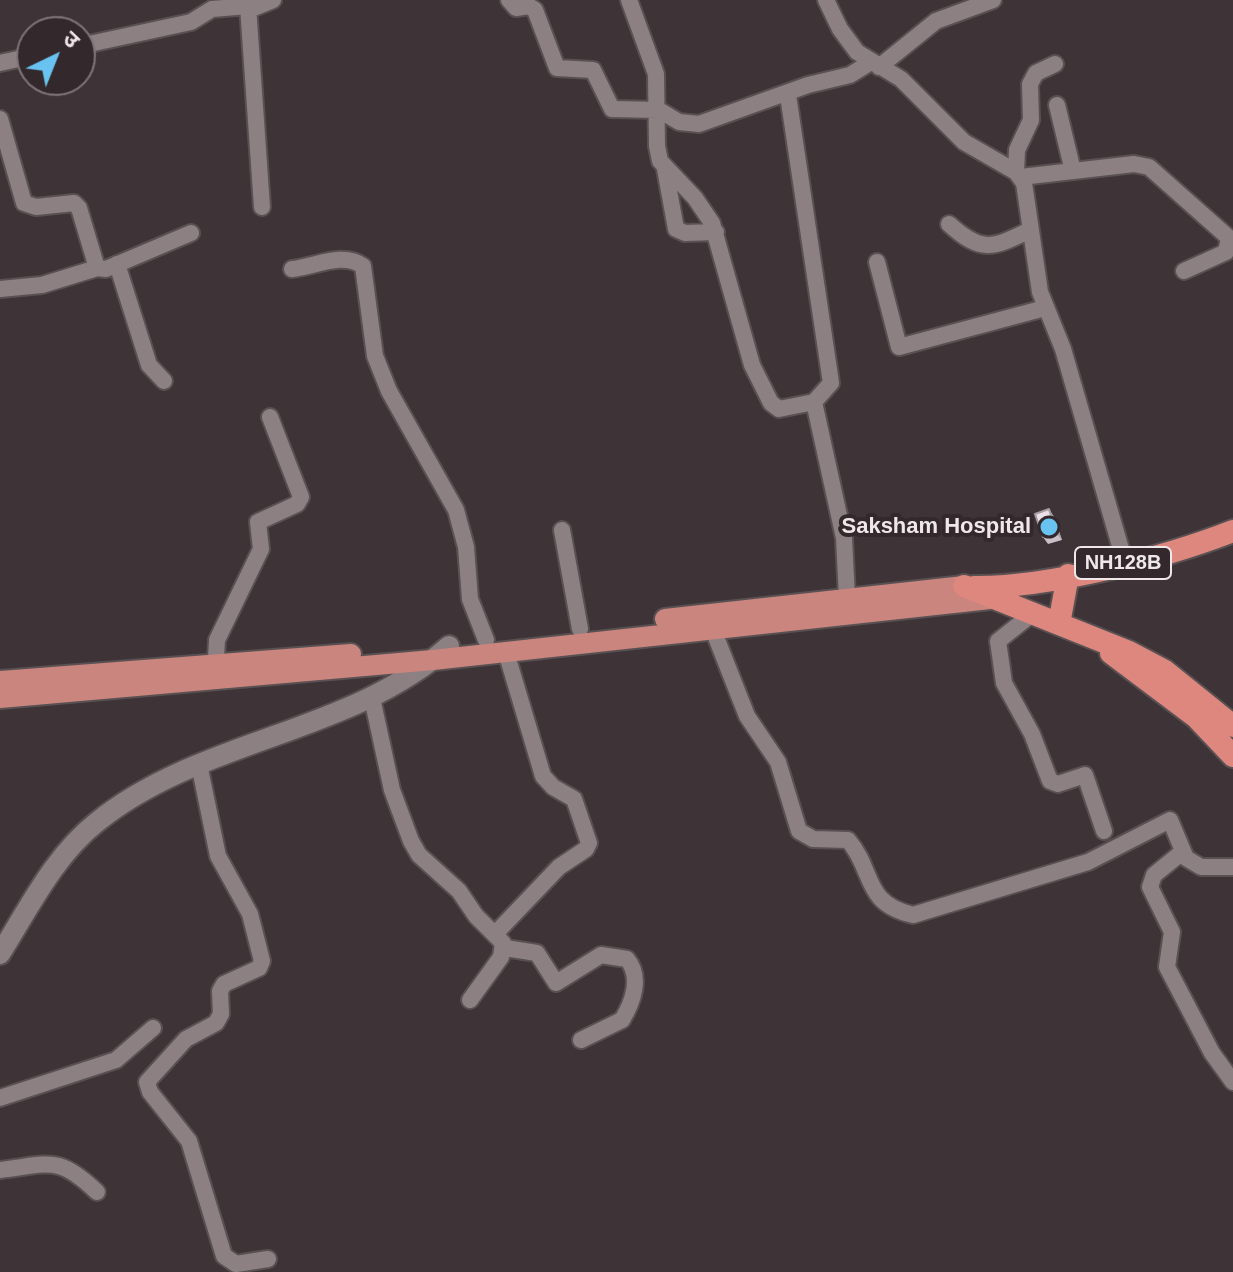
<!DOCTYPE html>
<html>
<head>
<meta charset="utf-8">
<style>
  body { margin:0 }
  #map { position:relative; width:1233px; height:1272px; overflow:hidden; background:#3e3336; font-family:Helvetica,"Noto Sans Devanagari",sans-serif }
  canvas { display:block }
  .north { position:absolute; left:16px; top:16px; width:80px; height:80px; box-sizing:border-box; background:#33292c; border:2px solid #7e7578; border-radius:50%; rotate:43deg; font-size:22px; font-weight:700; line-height:32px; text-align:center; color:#efe8ea }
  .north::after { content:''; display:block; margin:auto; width:28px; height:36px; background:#69c3f1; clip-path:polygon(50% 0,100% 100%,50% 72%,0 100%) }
</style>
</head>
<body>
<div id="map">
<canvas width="1233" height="1272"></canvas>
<div class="north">उ</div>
</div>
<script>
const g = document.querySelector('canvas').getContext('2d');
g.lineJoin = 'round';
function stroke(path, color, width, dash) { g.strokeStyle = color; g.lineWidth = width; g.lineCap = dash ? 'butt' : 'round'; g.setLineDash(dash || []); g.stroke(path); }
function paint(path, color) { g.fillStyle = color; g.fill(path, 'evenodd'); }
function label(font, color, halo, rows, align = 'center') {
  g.font = font + ' Helvetica,sans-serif'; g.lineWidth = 8; g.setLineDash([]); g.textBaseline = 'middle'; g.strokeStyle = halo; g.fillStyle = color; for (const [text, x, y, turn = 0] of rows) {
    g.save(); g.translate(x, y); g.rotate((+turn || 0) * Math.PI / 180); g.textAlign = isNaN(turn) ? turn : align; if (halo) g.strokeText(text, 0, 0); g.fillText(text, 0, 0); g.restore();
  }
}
const minor = new Path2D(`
  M509,0l7,8 13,-2 6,4 22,58 36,2 19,39 47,1 20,12 20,2 109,-39 42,-10 21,-13
  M629,0l27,74 1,72 3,15 35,37 17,25 40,142 19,38 8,6 35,-7
  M826,0l14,29 17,23 44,27 63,63 52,30 8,11 16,109 23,57 62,214
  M251,9l22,-9
  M80,46l111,-24 21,-13 36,-3 14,201
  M0,63l32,-7
  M879,67l57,-46 57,-21
  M788,95l43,288 -17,19 30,136 3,60
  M1057,105l16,66
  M0,119l24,84 12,4 38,-4 5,5 18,60 9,1 85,-36
  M665,169l11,60 9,4 31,-1
  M1016,172l1,-22 14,-30 -1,-36 6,-11 19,-9
  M1021,177l113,-13 15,3 80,71 -3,14 -42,19
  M949,224c33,30 44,24 81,6
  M877,262l22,85 146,-39
  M117,264l32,101 15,16
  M292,269c22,-2 51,-18 71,-3l12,90 14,35 67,119 10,37 4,52 16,41
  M0,289l42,-4 55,-17
  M562,530l18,99
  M1032,614l-34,27 6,42 28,51 18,47 8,3 27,-9 19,56
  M712,627l35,89 31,46 21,69 14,8 35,1c27,31 14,63 65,75l175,-53 82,-42 16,38 15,9h32
  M215,676l2,-36 44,-91 -3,-27 39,-18 4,-7 -31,-80
  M372,698l20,92 19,51 8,14 40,36 17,25 27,27 -2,14 -31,43
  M199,764l19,92 32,58 12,47 -3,7 -35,16 -4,7 1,23 -5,9 -30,16 -39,43 3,10 39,49 35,115 12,8 32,-5
  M1181,853l-27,22 -4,12 22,45 -5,35 45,86 21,29
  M495,934l64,-67 27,-18 3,-6 -15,-44 -21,-12 -10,-11 -37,-124
  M505,948l32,5 19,30 45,-28 26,4c15,18 6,43 -5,61l-41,20
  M0,1098l116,-38 37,-32
  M0,1170c51,-6 58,-15 97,22`);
const secondary = new Path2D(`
  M0,954c29,-46 54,-98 97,-132 104,-84 252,-87 352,-176`);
const primary = new Path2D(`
  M665,619l299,-33
  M0,681l351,-27
  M0,698l433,-38 557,-61 7,-4`);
const trunk = new Path2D(`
  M964,586l165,66 36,19 68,55
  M974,587c73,1 190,-29 259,-56
  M1059,624l9,-49
  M1111,653l85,64 37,39`);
const wall = new Path2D(`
  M1049,509l5,8 8,23 -14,4 -5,-7z`);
const shadedWall = new Path2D(`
  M1049,509l5,8 8,23 -6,-7z`);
const building = new Path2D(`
  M1049,509l7,24 -13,4 -8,-23z`);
const markers = [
  [1049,527,10,"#69c3f1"]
];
const shields = [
  [1123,563,96]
];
const shieldNames = [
  ["NH128B",1123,563]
];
const poiNames = [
  ["Saksham Hospital",1031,527]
];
stroke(minor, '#595052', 20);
stroke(secondary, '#595052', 24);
stroke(primary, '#595052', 24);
stroke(trunk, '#595052', 26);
stroke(minor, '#8c8083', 16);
stroke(secondary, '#8c8083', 20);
stroke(primary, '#ca857f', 20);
stroke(trunk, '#de877e', 22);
paint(wall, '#c9c1c7');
paint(shadedWall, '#a49da2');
paint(building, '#eae0e7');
stroke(building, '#a49da2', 2);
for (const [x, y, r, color] of markers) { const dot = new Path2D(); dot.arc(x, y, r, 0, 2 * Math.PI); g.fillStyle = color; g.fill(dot); stroke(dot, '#33292c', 3); }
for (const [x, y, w] of shields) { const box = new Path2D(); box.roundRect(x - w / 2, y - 16, w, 32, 6); g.fillStyle = '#33292c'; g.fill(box); stroke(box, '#efe8ea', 2); }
label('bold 20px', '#efe8ea', null, shieldNames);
label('bold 22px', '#efe8ea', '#33292c', poiNames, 'right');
</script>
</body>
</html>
